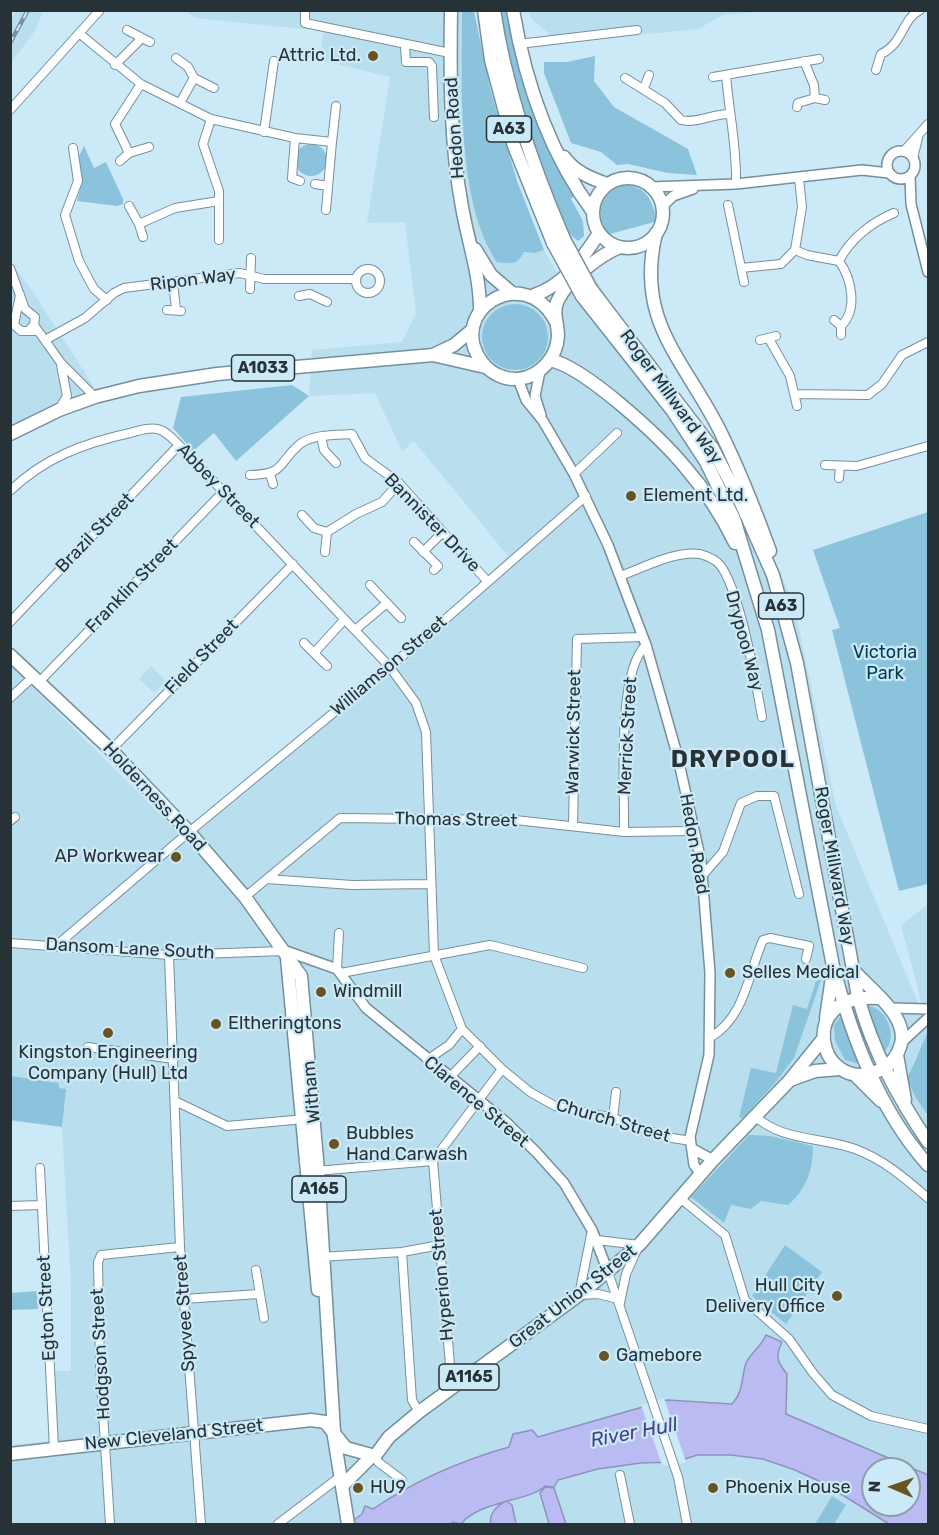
<!DOCTYPE html>
<html>
<head>
<meta charset="utf-8">
<style>
  body { margin:0 }
  #map { position:relative; width:939px; height:1535px; overflow:hidden; background:#cce9f7; font-family:Rubik,sans-serif }
  canvas { display:block }
  .frame { position:absolute; inset:0; border:12px solid #273237; pointer-events:none }
  .north { position:absolute; left:861px; top:1457px; width:60px; height:60px; box-sizing:border-box; background:#cce9f7; border:2px solid #8aa0aa; border-radius:50%; rotate:272deg; font-size:16px; font-weight:700; line-height:24px; text-align:center; color:#273237 }
  .north::after { content:''; display:block; margin:auto; width:21px; height:27px; background:#695322; clip-path:polygon(50% 0,100% 100%,50% 72%,0 100%) }
</style>
</head>
<body>
<div id="map">
<canvas width="939" height="1535"></canvas>
<div class="frame"></div>
<div class="north">N</div>
</div>
<script>
const g = document.querySelector('canvas').getContext('2d');
g.lineJoin = 'round';
function paint(path, color) { g.fillStyle = color; g.fill(path, 'evenodd'); }
function stroke(path, color, width, dash) { g.strokeStyle = color; g.lineWidth = width; g.lineCap = dash ? 'butt' : 'round'; g.setLineDash(dash || []); g.stroke(path); }
function label(font, color, halo, rows, align = 'center') {
  g.font = font + ' Rubik,sans-serif'; g.lineWidth = 4.5; g.setLineDash([]); g.textBaseline = 'middle'; g.strokeStyle = halo; g.fillStyle = color; for (const [text, x, y, turn = 0] of rows) {
    g.save(); g.translate(x, y); g.rotate((+turn || 0) * Math.PI / 180); g.textAlign = isNaN(turn) ? turn : align; if (halo) g.strokeText(text, 0, 0); g.fillText(text, 0, 0); g.restore();
  }
}
const built = new Path2D(`
  M17,10l26,1 -9,21 -23,31v-44z
  M186,11h276l1,108 3,35 10,58 13,39 46,2 9,-3 20,35 21,-23 32,51 82,107 51,84 44,100 42,202 91,218 -26,-99 27,-21v127l-16,34 4,33 12,18v359l-142,-61 1,-40 -9,-11 -2,-9 -10,-19 -4,10 -15,15 -7,36 -8,8 -65,-4 -129,37 -6,-7 -8,2 -15,15 -45,13 -54,25 -61,39h-338v-79l38,-4 -2,-70h24v-85l-9,-159 -51,-6 -1,-456 177,176 191,-164 130,-121 -94,-115 -12,10 -27,-58 -66,3 3,-46 90,-8 14,-29 -11,-91 -38,1 23,-146 -70,-17 3,-29 -128,-13zM525,305l11,6 -16,60 -11,-1 -17,-9 -7,-9 -2,-23 11,-18z
  M529,11h239l-45,4 -25,14 -148,15 -2,-11 -17,-15z
  M10,261l23,31 61,95 -83,42z
  M151,666l15,15 -12,12 -15,-14z
  M696,1455h35l32,4 32,11 30,14 64,40h-439l56,-24 33,-8 6,-6 23,-9 54,-12 54,-3z`);
const green = new Path2D(`
  M462,11h12l16,77 27,93 27,69 -9,3 -11,-1c-7,13 -12,12 -27,10 -41,-60 -35,-180 -35,-251z
  M501,11h6l16,65 52,119 -4,4 12,22 1,15 -6,5 -11,-9c-32,-70 -55,-145 -66,-221z
  M595,56l-1,25 20,26 74,42 9,26 -29,-2 -40,-9 -11,1 -16,-13 -30,-9 -27,-70v-11h23z
  M295 160a16 16 0 1 1 32 0a16 16 0 1 1-32 0Z
  M84,146l10,22 12,-6 17,37v5l-6,2 -40,-5 5,-19 -4,-24z
  M624,185c24,1 27,16 34,36l-63,17 9,-10c-8,-20 -1,-37 20,-43z
  M482 337a33 33 0 1 1 66 0a33 33 0 1 1-66 0Z
  M292,385l17,11 -73,65 -22,-28 -21,18 -20,-23 8,-31z
  M928,512v372l-29,7 -67,-261 8,-2 -27,-78z
  M821,980l-27,78 -19,25 -32,35 -4,-1 12,-49 25,5 17,-68 14,4 9,-28z
  M864,1005c24,1 37,35 17,50z
  M843,1013l17,51 -15,-4 -10,-19 -1,-16z
  M928,1031v85l-12,-18 -9,-19z
  M10,1076l49,7v5l7,1 -4,38 -51,-7z
  M749,1135l21,1 43,10c0,23 -6,43 -25,59l-27,-4 -10,8 -20,-4 -7,18 -33,-26z
  M785,1245l37,27 -36,52 -34,-28z
  M37,1291l1,18 -27,1v-17z
  M832,1496l14,9 -12,19h-19z`);
const water = new Path2D(`
  M766,1335l16,7c-7,14 -5,20 5,32l-1,40 142,61v49h-39l-64,-40 -30,-14 -32,-11 -32,-4h-34l-21,7 -35,1 -43,6 -40,11 -4,7 -9,-1c-14,15 -67,15 -84,38l-8,-2 -3,2h-101l13,-10 3,-8 8,3c43,-29 86,-48 136,-62l4,-13 19,-4 6,7 129,-37 65,4c12,-13 9,-26 14,-41 4,-10 16,-17 20,-28zM873,1469h36v36h-36z
  M545,1487l9,1 12,36h-17l-9,-31z
  M507,1501l5,4 4,19h-25c-3,-10 7,-20 16,-23z`);
const pier = new Path2D(`
  M664,1398l22,64 -9,3h-15l-21,-60z`);
const minor = new Path2D(`
  M305,10v13l145,30
  M127,30l23,12
  M80,34l61,50 70,35 84,19 37,4 -6,68
  M519,44l118,-14
  M405,46l1,16h23l3,4 2,51
  M176,58l12,9 6,11
  M115,65l27,-27
  M876,70l5,-16c23,-11 20,-34 39,-44
  M726,75c3,37 11,72 10,109
  M713,77l106,-18
  M625,78l40,25 16,17c15,4 31,-6 48,-6
  M644,88l5,-13
  M815,98l10,2
  M180,103l14,-25 20,10
  M797,107l1,-4 17,-5 -1,-13 -10,-24
  M10,110l90,-100
  M211,119l-8,25 16,47v49
  M264,132l10,-71
  M295,138l-3,40 8,3
  M332,142l4,-36
  M73,148l5,33 -13,34 14,46 15,28 13,11
  M904,151l24,-27
  M129,153l-14,-29 26,-40
  M913,158l5,-20
  M120,161l9,-8 20,-6
  M315,184l13,2
  M728,205l16,77
  M129,206l10,18 4,13
  M139,224l36,-16 44,-7
  M795,250l7,-43 -3,-29
  M10,268l15,41 10,8 -1,8 -5,5
  M741,268l40,-4 14,-14 12,5 32,6
  M356 281a12 12 0 1 1 24 0a12 12 0 1 1-24 0Z
  M173,283l3,26
  M250,289l1,-31
  M20,295l-6,30 7,6h13
  M299,296l11,-2 17,8
  M167,310l14,1
  M834,320l7,6v9
  M34,325l27,38 34,34
  M841,326c17,-16 11,-47 -2,-65 11,-22 33,-39 55,-48
  M769,339l21,37 7,30
  M45,340l40,-22 29,-25 10,-5 116,-15 24,6h91
  M760,340l16,-4
  M796,394l72,1 14,-11 20,-29 26,-13
  M59,409l8,-13 -6,-31
  M321,437l3,13 12,13
  M825,465l32,1 71,-20
  M270,474l3,10
  M574,474l43,-41
  M250,475c37,-1 27,-12 50,-31 13,-10 37,-9 52,-10l13,24 34,25 89,99
  M839,478l1,-12
  M10,491c34,-33 74,-48 120,-58 8,-2 18,-6 27,-4 8,1 16,10 22,16l210,221 27,37 10,29 8,223 28,74 40,40 28,23 25,14 58,12 53,19 25,4
  M302,515l12,13 13,4 29,-18 26,-12 17,-19
  M414,542l24,24 -4,4
  M325,552l2,-20
  M423,552l20,-20
  M620,576c23,-8 56,-26 80,-22 7,2 15,5 20,11 20,25 36,118 42,152
  M370,585l31,33
  M10,622l169,-177
  M355,630l32,-27
  M304,643l23,23
  M314,653l30,-33
  M40,681l184,-190
  M10,698l24,-22
  M111,750l182,-186
  M10,821l5,-4
  M573,825l4,-186 66,-2
  M624,832c1,-42 -8,-159 22,-187
  M703,875l20,-23 18,-49 16,-7h17l25,98
  M267,879l85,6 78,-1
  M245,897l95,-79 175,2 109,12 70,-1
  M10,943l159,12 115,-4
  M57,945l132,-113 228,-188 169,-148
  M169,955l11,292 21,277
  M337,969l2,-36
  M341,973l149,-28 93,23
  M711,1037c34,-20 37,-63 52,-97l7,-2 39,8 -3,13
  M88,1047l86,12
  M427,1060l22,-15 13,-16
  M449,1078l31,-32
  M175,1101l52,25 78,-7
  M755,1116c26,25 67,21 100,33 28,10 51,30 73,49
  M613,1118l3,-26
  M433,1161l19,228
  M433,1161l69,-92
  M40,1168l14,280
  M316,1171l117,-10
  M680,1198l45,37 20,65 44,39 24,34 19,22 39,21 57,13
  M10,1206l32,-1
  M592,1230l-13,65 19,-1 20,5
  M597,1240l42,5 -13,29 -6,29
  M402,1252l10,148 7,12
  M320,1257l82,-5 38,-7
  M256,1270l8,48
  M608,1272l70,205 9,47
  M184,1299l75,-5
  M375,1456l3,6 24,18
  M620,1475l10,49
  M110,1524l-10,-159 -2,-103 3,-7 79,-8
  M278,1524l63,-48`);
const tertiary = new Path2D(`
  M887 165a14 14 0 1 1 28 0a14 14 0 1 1-28 0Z
  M910,176l1,28 17,68
  M651,187l85,-3 126,-14 27,3
  M662,207l11,-11 20,-7
  M540,371l-5,25 6,19
  M518,379l8,21 17,21 31,53 34,71 38,100 31,109 24,107 9,112 -1,82 -19,82 4,28 7,9
  M286,951l51,18 29,39 141,115 30,30 27,30 28,47 16,42
  M891,1008l37,1
  M902,1042l26,-24
  M693,1149l20,11`);
const primary = new Path2D(`
  M790,1080l25,-9 25,-2
  M10,1454l301,-34 14,2 21,26 29,8 14,-19 30,-25 160,-117 60,-50 74,-85 76,-79 34,-42
  M342,1486l29,-29`);
const trunk = new Path2D(`
  M451,10c-1,66 -1,133 11,197 6,35 18,67 18,103
  M484,10l7,50 23,86 39,97
  M494,10c12,80 38,155 70,229
  M513,10c12,71 37,144 80,202
  M564,157c11,15 26,21 43,27
  M593 213a35 35 0 1 1 70 0a35 35 0 1 1-70 0Z
  M656,233c-21,88 27,125 63,196 20,40 36,81 51,122
  M475,249l16,26 21,18
  M591,289l122,160 28,54 32,72 24,88 61,334c15,54 39,99 70,145
  M532,296c31,-10 50,-36 67,-63
  M582,296l90,114 34,52 28,57 34,111 65,336c19,71 46,144 95,199
  M555,320c-33,-59 -110,-7 -73,42 8,11 22,18 36,17 22,-2 39,-22 40,-43 0,-13 -6,-24 0,-36 9,-19 43,-46 62,-53
  M433,355l21,-10 18,-15
  M550,360c35,7 111,78 135,107 20,23 37,49 50,76
  M10,434l49,-24 36,-13 44,-11 78,-12 216,-19 52,12
  M10,655l101,95 78,82 56,65 56,79 17,195 16,261
  M287,958l31,332
  M855,972c17,19 56,46 45,75 -4,12 -13,21 -25,25 -56,21 -81,-80 3,-74
  M826,1018l7,-48
  M897,1055l8,45
  M856,1076l25,25
  M332,1424l16,100`);
const rail = new Path2D(`
  M10,43l18,-33`);
const trunkBridge = new Path2D(`
  M564,239l27,50
  M553,243l29,53`);
const markers = [
  [373,56,6,"#695322"],
  [631,496,6,"#695322"],
  [176,857,6,"#695322"],
  [730,973,6,"#695322"],
  [321,992,6,"#695322"],
  [216,1024,6,"#695322"],
  [108,1033,6,"#695322"],
  [334,1144,6,"#695322"],
  [837,1296,6,"#695322"],
  [604,1356,6,"#695322"],
  [358,1488,6,"#695322"],
  [713,1488,6,"#695322"]
];
const shields = [
  [509,129,45],
  [263,368,63],
  [781,606,45],
  [319,1189,54],
  [469,1377,60]
];
const shieldNames = [
  ["A63",509,129],
  ["A1033",263,368],
  ["A63",781,606],
  ["A165",319,1189],
  ["A1165",469,1377]
];
const poiNames = [
  ["Attric Ltd.",361,56,"right"],
  ["Element Ltd.",643,496],
  ["AP Workwear",164,857,"right"],
  ["Selles Medical",742,973],
  ["Windmill",333,992],
  ["Eltheringtons",228,1024],
  ["Kingston Engineering",108,1053,"center"],
  ["Company (Hull) Ltd",108,1074,"center"],
  ["Bubbles",346,1134],
  ["Hand Carwash",346,1155],
  ["Hull City",825,1286,"right"],
  ["Delivery Office",825,1307,"right"],
  ["Gamebore",616,1356],
  ["HU9",370,1488],
  ["Phoenix House",725,1488]
];
const streetNames = [
  ["Hedon Road",455,128,-94],
  ["Ripon Way",193,280,-7],
  ["Roger Millward Way",671,397,54],
  ["Abbey Street",218,486,46],
  ["Bannister Drive",432,523,46],
  ["Brazil Street",95,533,-46],
  ["Franklin Street",132,586,-46],
  ["Drypool Way",744,641,75],
  ["Field Street",202,657,-46],
  ["Williamson Street",389,666,-40],
  ["Warwick Street",574,732,-89],
  ["Merrick Street",628,736,-87],
  ["Holderness Road",154,797,47],
  ["Thomas Street",456,820,1],
  ["Hedon Road",694,844,80],
  ["Roger Millward Way",834,866,80],
  ["Dansom Lane South",130,949,3],
  ["Witham",312,1092,-95],
  ["Clarence Street",476,1102,40],
  ["Church Street",613,1121,16],
  ["Hyperion Street",442,1275,-95],
  ["Great Union Street",573,1297,-38],
  ["Egton Street",47,1308,-93],
  ["Spyvee Street",185,1313,-94],
  ["Hodgson Street",101,1354,-93],
  ["New Cleveland Street",174,1435,-6]
];
const parkNames = [
  ["Victoria",885,653],
  ["Park",885,674]
];
const waterNames = [
  ["River Hull",634,1433,-11]
];
const districtNames = [
  ["DRYPOOL",733,760]
];
paint(built, '#b9deee');
paint(green, '#8cc3dc');
paint(water, '#bbbbf3');
stroke(water, '#8f92bb', 1.5);
paint(pier, '#cce9f7');
stroke(minor, '#75909c', 10);
stroke(tertiary, '#75909c', 12);
stroke(primary, '#75909c', 15);
stroke(trunk, '#75909c', 15);
stroke(minor, '#fff', 8);
stroke(tertiary, '#fff', 9);
stroke(primary, '#fff', 12);
stroke(trunk, '#fff', 12);
stroke(rail, '#7b8f98', 4.5);
stroke(rail, '#cce9f7', 2, [7]);
stroke(trunkBridge, '#75909c', 15, []);
stroke(trunkBridge, '#fff', 12);
for (const [x, y, r, color] of markers) { const dot = new Path2D(); dot.arc(x, y, r, 0, 2 * Math.PI); g.fillStyle = color; g.fill(dot); stroke(dot, '#cce9f7', 2); }
for (const [x, y, w] of shields) { const box = new Path2D(); box.roundRect(x - w / 2, y - 13, w, 26, 4.5); g.fillStyle = '#cce9f7'; g.fill(box); stroke(box, '#273237', 1.5); }
label('bold 16px', '#273237', null, shieldNames);
label('18px', '#273237', '#cce9f7', poiNames, 'left');
label('18px', '#273237', '#cce9f7', streetNames);
label('18px', '#003c50', '#cce9f7', parkNames);
label('italic 20px', '#484285', '#cce9f7', waterNames);
g.letterSpacing = '1.5px';
label('bold 24px', '#273237', '#cce9f7', districtNames);
g.letterSpacing = '0px';
</script>
</body>
</html>
